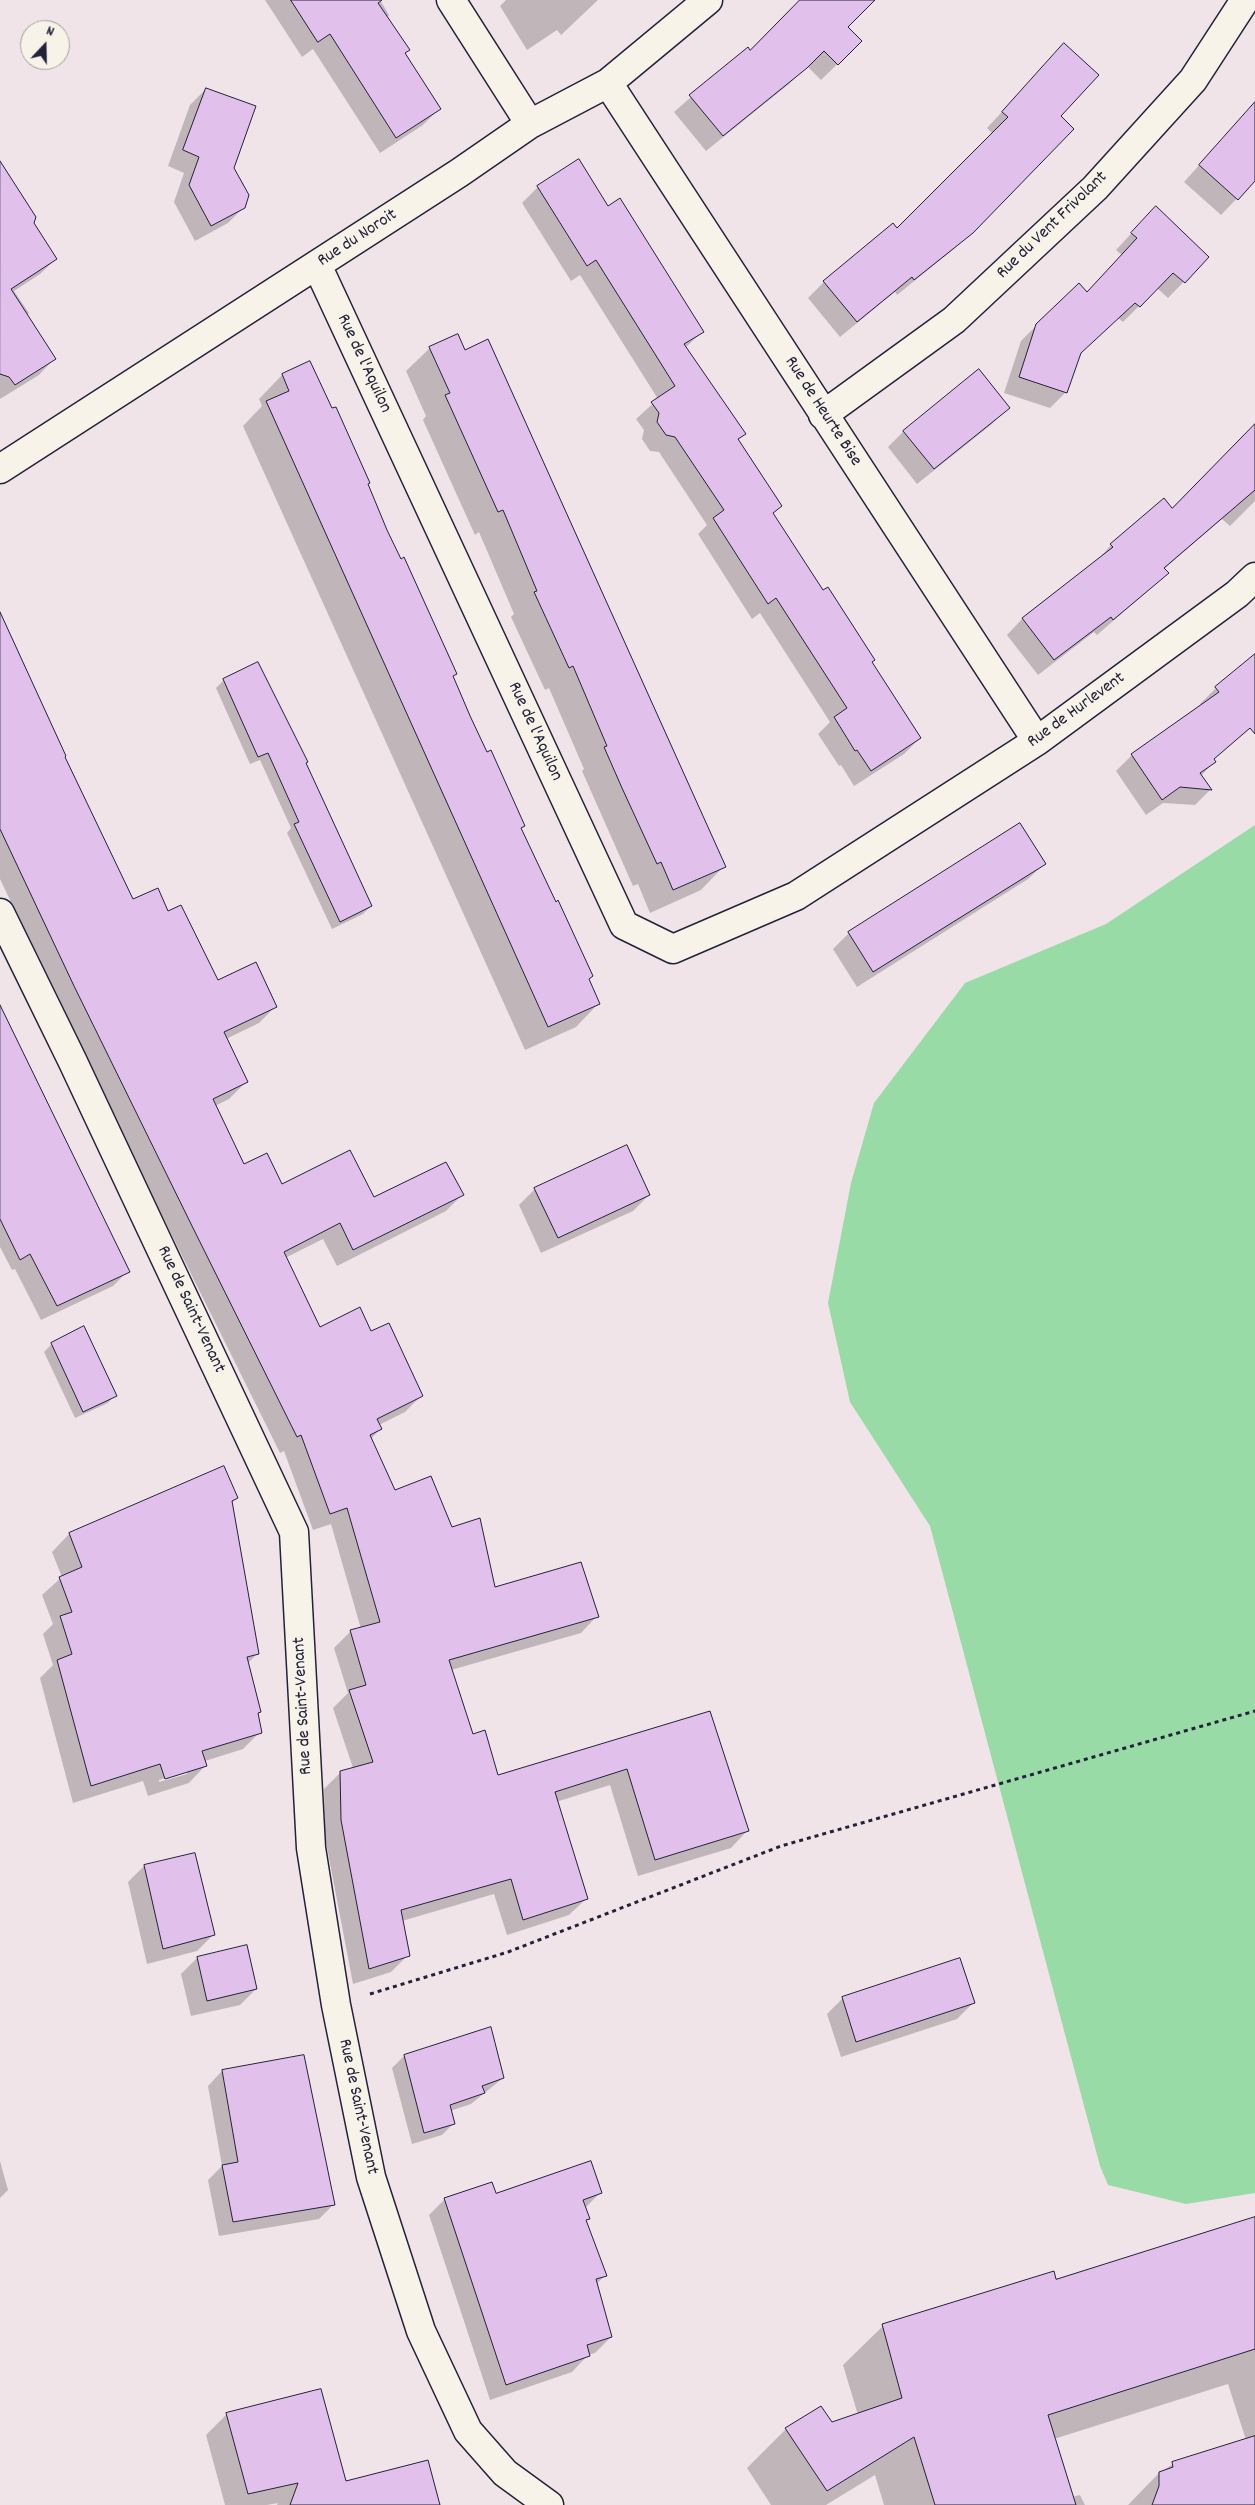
<!DOCTYPE html>
<html>
<head>
<meta charset="utf-8">
<style>
  body { margin:0 }
  #map { position:relative; width:1255px; height:2505px; overflow:hidden; background:#f0e4e9; font-family:Dekko,sans-serif }
  canvas { display:block }
  .north { position:absolute; left:20px; top:20px; width:50px; height:50px; box-sizing:border-box; background:#f7f3e8; border:1px solid #a29fa3; border-radius:50%; rotate:21deg; font-size:14px; font-weight:700; line-height:20px; text-align:center; color:#22223b }
  .north::after { content:''; display:block; margin:auto; width:18px; height:22px; background:#22223b; clip-path:polygon(50% 0,100% 100%,50% 72%,0 100%) }
</style>
</head>
<body>
<div id="map">
<canvas width="1255" height="2505"></canvas>
<div class="north">N</div>
</div>
<script>
const g = document.querySelector('canvas').getContext('2d');
g.lineJoin = 'round';
function paint(path, color) { g.fillStyle = color; g.fill(path, 'evenodd'); }
function stroke(path, color, width, dash) { g.strokeStyle = color; g.lineWidth = width; g.lineCap = dash ? 'butt' : 'round'; g.setLineDash(dash || []); g.stroke(path); }
function label(font, color, halo, rows, align = 'center') {
  g.font = font + ' Dekko,sans-serif'; g.lineWidth = 4; g.setLineDash([]); g.textBaseline = 'middle'; g.strokeStyle = halo; g.fillStyle = color; for (const [text, x, y, turn = 0] of rows) {
    g.save(); g.translate(x, y); g.rotate((+turn || 0) * Math.PI / 180); g.textAlign = isNaN(turn) ? turn : align; if (halo) g.strokeText(text, 0, 0); g.fillText(text, 0, 0); g.restore();
  }
}
const green = new Path2D(`
  M1255,825v1368l-69,11 -78,-19 -8,-19 -170,-640 -80,-124 -22,-99 23,-120 23,-80 91,-120 141,-59z`);
const shadow = new Path2D(`
  M265,0h115l9,15 -2,3 22,31 -5,5 35,55 -16,16 -43,28 -67,-104 -11,8z
  M506,0h92l-37,35 -4,-5 -30,20 -27,-44z
  M812,0h61l-27,27 15,14 -40,39 -14,-14 -18,18 -83,67 -32,-39 73,-64 3,4z
  M1064,45l-5,71 -87,116 -17,16 -58,47 -2,-3 -55,45 -32,-39 16,-16 73,-52 96,-96 -6,-6z
  M206,89l38,118 -16,16 -33,18 -21,-39 10,-29 -16,-7 22,-61z
  M1255,127v53l-34,35 -37,-33 44,-49z
  M538,187l70,20 94,125 -17,16 59,86 -6,6 43,66 -8,8 147,224 -16,16 -50,32 -13,-21 -2,1 -21,-32 12,-12 -70,-109 -8,6 -54,-85 9,-9 -48,-73 -9,-1 -8,-12 2,-9 -8,-11 22,-20 -78,-124 -9,6 -49,-78z
  M0,193l33,30 23,36 -16,15 -26,17 15,22 -2,3 27,43 -15,16 -39,24z
  M1140,224l68,33 -40,41 -11,-10 -34,34 -5,-4 -39,36 -13,38 -16,16 -46,-15 17,-52 16,-16 50,-32 35,-38 -6,-5z
  M430,348l294,518 -23,24 -51,23 -12,-29 -5,2 -51,-115 2,-2 -35,-81 -4,2 -34,-73 3,-3 -35,-82 -4,3 -52,-115 3,-4 -20,-45z
  M310,362l160,356 54,108 -4,3 79,174 -23,24 -51,23 -282,-624 19,-20 -3,-7 23,-24z
  M1008,408l-16,16 -75,60 -29,-37 16,-16z
  M1255,426v75l-25,25 -8,-7 -58,50 3,4 -16,15 -54,47 -3,-3 -56,43 -31,-40 15,-16 74,-57 15,-17 61,-35z
  M0,618l63,140 70,143 35,12 49,69 58,25 -16,16 -33,16 20,43 -17,17 -14,7 28,60 39,19 91,14 89,-4 -16,16 -109,55 -14,-27 -38,19 34,71 52,4 50,63 -16,16 -26,13 1,4 -9,10 23,52 57,37 43,61 103,27 -16,17 -130,37 21,65 25,41 212,-64 38,119 -16,17 -93,28 -28,-91 -54,17 30,97 -17,16 -62,20 -13,-41 -92,27 6,34 -17,17 -38,12 -28,-147 -1,-48 17,-17 12,-4 -20,-60 15,-15 -14,-45 17,-17 10,-2 -30,-105 -18,6 -29,-79 -4,2 -158,-318 -122,-256z
  M1255,655v69l-42,36 1,2 -13,14 9,14 -15,15 -32,-2 -17,12 -30,-44 16,-16 70,-49 -2,-2 16,-16z
  M224,680l81,83 66,143 -8,8 -31,15 -45,-96 4,-5 -31,-68 -10,4 -34,-76z
  M1044,864l-16,15 -171,108 -24,-38 16,-16z
  M0,1008l128,263 -15,15 -72,34 -26,-51 -3,1 -12,-23z
  M535,1189l114,6 -16,16 -92,42 -22,-48z
  M52,1344l63,51 -7,8 -33,15 -31,-66z
  M213,1472l23,26 -5,6 26,150 -10,10 13,47 -3,3 3,18 -17,17 -38,12 1,4 -17,18 -41,13 -5,-15 -70,22 -33,-125 13,-13 -10,-31 10,-10 -11,-29 20,-18 -10,-25 17,-18zM187,1771v3l-28,8v-2z
  M144,1866l69,69 -16,16 -50,13 -19,-82z
  M197,1958l59,31 -16,16 -49,11 -10,-42z
  M843,1998l130,5 -16,16 -116,38 -14,-43z
  M490,2029l13,49 -32,26 -21,7 4,12 -12,12 -30,9 -20,-76 12,-12z
  M222,2071l111,134 -14,14 -100,17 -11,-56 14,-14 -14,-80z
  M0,2161l8,29 -8,8z
  M600,2193l-15,15 4,10 -4,4 20,54 -9,8 15,53 -16,16 -7,2 -16,17 -82,28 -61,-185 16,-16 50,-5z
  M1255,2219v286h-127l31,-32 14,-9 73,-24 -18,-56 -174,55 18,58 8,-2 5,10h-201l-9,-30 -49,30h-55l-24,-37 39,-39 46,-5 26,-9 -15,-50 40,-39 173,-46z
  M227,2414l118,69 93,22h-161l1,-2 -11,2h-42l-19,-70z`);
const building = new Path2D(`
  M291,0h91l-4,3 32,47 -5,3 36,56 -45,29 -66,-104 -12,8z
  M800,0h75l-27,27 14,14 -24,24 -14,-14 -17,17 -84,68 -34,-41 59,-48 2,3z
  M1064,43l35,32 -38,41 13,13 -101,104 -59,47 -2,-3 -55,45 -34,-41 70,-58 4,5 111,-111 -6,-5z
  M206,88l50,18 -22,62 15,27 -4,13 -34,18 -22,-41 10,-28 -16,-7z
  M1255,102v79l-17,19 -39,-35z
  M579,159l29,47 12,-8 84,134 -20,12 62,90 -8,5 44,67 -9,7 50,77 5,-3 47,73 -3,2 49,76 -50,33 -14,-21 -2,1 -21,-34 13,-9 -71,-110 -8,6 -55,-86 11,-8 -49,-73 -9,-2 -9,-13 2,-9 -8,-11 24,-16 -79,-126 -9,6 -50,-80z
  M0,161l36,56 -2,6 23,36 -46,30 45,70 -41,26 -6,-8 -9,-3z
  M1156,206l53,51 -24,26 -12,-10 -33,34 -5,-4 -54,50 -14,40 -48,-16 17,-53 43,-41 8,9 50,-54 -6,-5z
  M458,334l7,16 23,-11 238,528 -53,23 -12,-28 -4,2 -35,-76 -18,-41 3,-1 -34,-80 -4,2 -35,-76 3,-1 -34,-81 -5,2 -53,-117 5,-2 -21,-46z
  M310,361l22,47 4,-1 34,76 -2,1 19,46 14,29 3,-2 53,117 -4,2 18,42 16,34 4,-2 34,76 -4,2 35,74 2,-2 35,76 -4,3 11,25 -52,23 -282,-626 23,-10 -7,-17z
  M979,369l31,39 -76,61 -31,-38z
  M1255,424v66l-91,78 5,5 -56,47 -2,-3 -57,43 -32,-42 91,-71 -3,-3 54,-46 8,10z
  M0,612l66,144 -1,1 68,142 25,-11 10,23 13,-6 37,75 38,-18 21,45 -53,25 24,50 -35,17 31,65 23,-11 15,31 68,-34 24,47 72,-35 18,33 -111,55 -13,-27 -56,29 36,75 40,-20 11,24 18,-8 34,73 -46,23 5,10 -12,6 25,55 36,-14 21,51 28,-9 15,69 86,-25 18,55 -150,43 24,74 12,-4 13,45 212,-64 39,120 -94,29 -28,-91 -72,23 33,107 -65,21 -12,-41 -110,31 9,46 -41,13 -28,-149 -1,-49 33,-9 -24,-72 17,-5 -16,-55 30,-8 -33,-114 -17,6 -29,-79 -4,2 -104,-209 -119,-242 -74,-157z
  M1255,654v80l-5,-6 -36,31 2,3 -16,11 12,17 -32,-3 -18,13 -31,-46 88,-62 -4,-5z
  M258,662l50,100 -2,1 66,143 -32,16 -46,-98 5,-2 -31,-69 -10,4 -35,-78z
  M1020,823l26,41 -173,108 -25,-40z
  M0,1005l130,267 -73,34 -27,-52 -10,6 -20,-41z
  M627,1145l23,50 -92,43 -24,-50z
  M84,1326l33,70 -34,16 -32,-69z
  M224,1466l14,32 -6,3 27,153 -12,3 14,55 -3,1 4,20 -60,18 5,15 -42,13 -5,-15 -69,22 -34,-126 15,-6 -12,-38 12,-4 -13,-35 23,-10 -13,-34z
  M195,1853l20,82 -52,14 -19,-84z
  M247,1945l10,44 -50,12 -10,-44z
  M960,1958l15,45 -119,39 -14,-45z
  M491,2027l13,51 -22,8 3,7 -35,12 5,19 -31,9 -20,-78z
  M304,2055l31,150 -102,17 -11,-57 16,-3 -16,-92z
  M591,2161l11,32 -19,7 7,19 -4,1 21,56 -11,3 16,58 -25,8 3,11 -84,29 -62,-187 48,-16 4,11z
  M1255,2217v132l-207,66 28,90h-141l-21,-68 -87,54 -42,-63 36,-22 11,16 70,-24 -20,-74 172,-53 2,8z
  M321,2389l25,92 82,-21 12,45h-150l8,-22 -50,11 -22,-81z
  M1255,2436v69h-103l7,-19v-14l14,-5 -1,-5z`);
const path = new Path2D(`
  M370,1994l138,-42 273,-106 474,-135`);
const minor = new Path2D(`
  M451,0l79,124
  M608,83l429,658
  M317,265l307,660 49,24 123,-53 241,-155 200,-147 18,-17
  M823,415l131,-95 141,-132 98,-108 52,-80
  M0,469l459,-296 71,-49 78,-41 100,-83`);
const secondary = new Path2D(`
  M0,913l72,147 222,472 17,316 25,157 35,172 50,154 47,100 37,42 44,32`);
const streetNames = [
  ["Rue du Vent Frivolant",1053,226,-44],
  ["Rue du Noroit",358,239,-33],
  ["Rue de l'Aquilon",363,364,65],
  ["Rue de Heurte Bise",822,412,57],
  ["Rue de Hurlevent",1077,711,-36],
  ["Rue de l'Aquilon",534,732,65],
  ["Rue de Saint-Venant",190,1310,65],
  ["Rue de Saint-Venant",304,1706,-93],
  ["Rue de Saint-Venant",357,2107,78]
];
paint(green, '#98dba7');
paint(shadow, '#0003');
paint(building, '#e1c0ec');
stroke(building, '#22223b', 1);
stroke(minor, '#22223b', 31);
stroke(secondary, '#22223b', 31);
stroke(path, '#22223b', 3, [4, 4]);
stroke(minor, '#f7f3e8', 28);
stroke(secondary, '#f7f3e8', 28);
label('18px', '#22223b', '#f7f3e8', streetNames);
</script>
</body>
</html>
